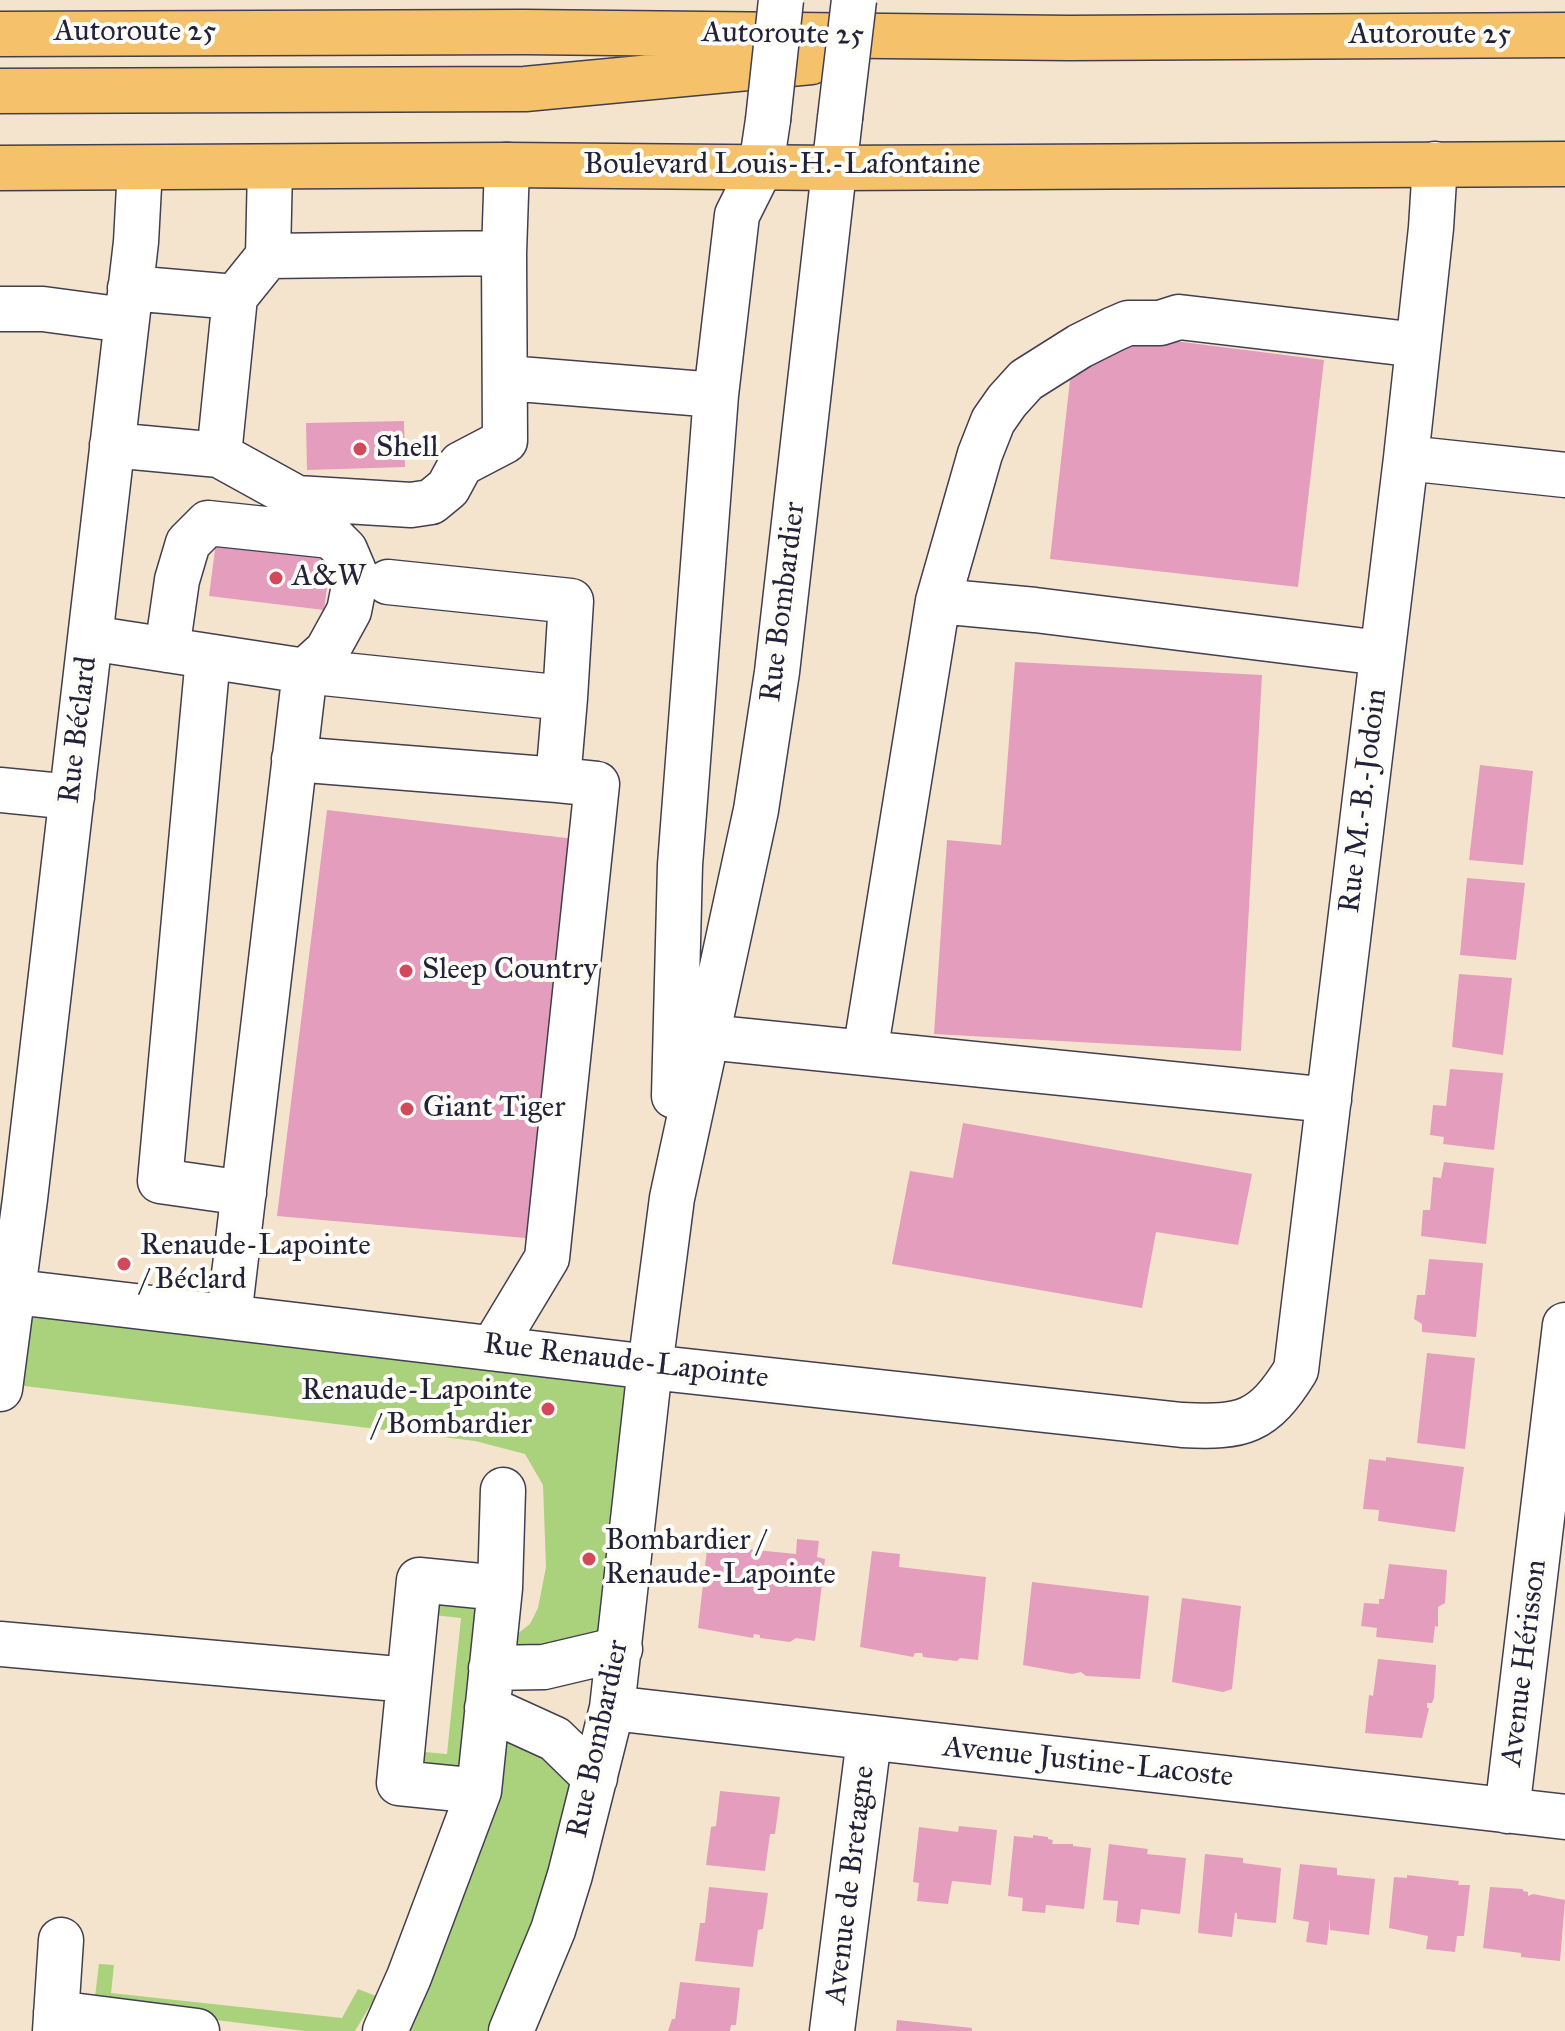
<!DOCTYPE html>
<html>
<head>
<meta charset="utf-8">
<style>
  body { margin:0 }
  canvas { display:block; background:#f5e4cd }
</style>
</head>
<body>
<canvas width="1565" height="2031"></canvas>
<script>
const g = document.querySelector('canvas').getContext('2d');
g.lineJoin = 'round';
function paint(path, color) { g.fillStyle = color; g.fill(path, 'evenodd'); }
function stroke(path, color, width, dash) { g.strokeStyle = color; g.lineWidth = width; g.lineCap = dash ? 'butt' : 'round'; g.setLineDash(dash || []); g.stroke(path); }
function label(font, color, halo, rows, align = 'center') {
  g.font = font + ' "IM FELL Great Primer",serif'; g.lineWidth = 8; g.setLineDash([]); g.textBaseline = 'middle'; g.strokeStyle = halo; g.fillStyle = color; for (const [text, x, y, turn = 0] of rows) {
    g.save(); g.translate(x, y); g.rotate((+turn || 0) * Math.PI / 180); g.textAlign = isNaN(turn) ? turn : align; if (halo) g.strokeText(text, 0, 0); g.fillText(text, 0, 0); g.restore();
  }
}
const green = new Path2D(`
  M0,1290l650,77 -30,282 -128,19 -4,40 107,70 -84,253h-126l94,-240 -80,-8 3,-33 45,4 14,-136 -46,-5 4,-33 81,8 16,47 14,-11 8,-16 8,-41 -3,-82 -18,-31 -50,-13 -475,-58z
  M99,1964l15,1 -3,28 231,25 16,-29 18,7 -21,35h-50l-211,-26z`);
const building = new Path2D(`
  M1135,336l189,24 -26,227 -248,-28 20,-179z
  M404,421l1,46 -98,3 -1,-47z
  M216,542l115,15 -7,53 -115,-14z
  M1015,662l247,13 -21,376 -307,-17 13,-194 54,5z
  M1480,765l53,6 -10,94 -54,-5z
  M327,810l248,29 -38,400 -260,-23z
  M1467,878l58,5 -9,77 -56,-5z
  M1459,974l53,4 -9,77 -51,-8z
  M1450,1069l53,4 -9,77 -51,-6 1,-7 -14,-2 3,-30 13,1z
  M963,1123l289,51 -14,71 -82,-13 -14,76 -250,-44 18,-93 43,7z
  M1444,1162l50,6 -8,76 -65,-8 2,-26h7l3,-33 8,1z
  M1429,1259l54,4 -7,74 -54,-5v-8l-8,-5 3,-24h8z
  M1427,1353l48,5 -10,91 -48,-6z
  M1386,1457l78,10 -9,65 -77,-11 1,-11 -16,-1 6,-50 17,2z
  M709,1532l28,3 -1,13 60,6 1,-15 22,2 -2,16 8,2 -10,82 -19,-3 -6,4 -30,-4v-3l-6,-1 -1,4 -55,-10z
  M872,1551l28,3 -1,13 87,10 -8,83 -18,-2 -3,3 -34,-4 -1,-4h-7l-2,4 -53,-10z
  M1389,1564l58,6 -2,33 -7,4v20l-3,-1 -2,17 -57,-6 1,-9 -16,-2 3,-23 15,1v-5h5z
  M1032,1582l117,14 -9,83 -54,-3 -5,-4 -9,2 -49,-9z
  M1182,1598l59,8 -9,83 -9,3 -51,-10z
  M1378,1659l58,6 -2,33 -2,5h-5v5h2l-7,30 -57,-5 4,-38 4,1z
  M720,1791l60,6 -5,37h-5l-5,37 -59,-6 5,-38 5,-1z
  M959,1826l38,4 -6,55 -39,-4 -4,23 -31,-3 2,-18 -6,-1 6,-55 39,5z
  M1033,1835l15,2v2l5,1 -1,4h21v2l18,2 -7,61 -38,-4 -1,8 -23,-2 1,-13 -15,-2 6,-60 19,2z
  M1109,1844l39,5 -1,5 39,4 -6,56 -39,-5 -2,16 -23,-3 2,-21 -15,-1z
  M1205,1854l38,4v5l38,5 -5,55 -39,-4v-6h-2l-3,24 -34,-4z
  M1300,1864l37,4v7l38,4 -6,56 -39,-5v-11l-3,26 -21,-3 3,-20 -16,-3z
  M1407,1875l52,6 -1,4h12l-6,51h-7l-2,16 -29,-3 2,-13 -39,-8 5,-51 13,1z
  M709,1887l59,6 -5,36 -5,1 -5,37 -58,-6 5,-38h5z
  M1490,1887l33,2v2l5,1v4l5,-2 32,6 -5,61 -39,-4v-4l-38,-5z
  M680,1982l60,6 -4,37h-5l-1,6h-62l4,-12h3z
  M897,2020l75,8v3h-76z`);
const minor = new Path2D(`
  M268,256l2,-88
  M235,297l33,-41 236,-3 3,-88
  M0,309h43l82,11
  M507,378l209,17
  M112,445l107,10 16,-158 -105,-9
  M219,455l78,43 114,7 20,-3 17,-14 13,-24 44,-23 -1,-188
  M1406,458l159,17
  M388,582l183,19 -6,97
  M90,638l215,33 -76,646
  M167,650l10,-70 11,-37 20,-20 123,13 14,14 11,26 -7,35 -22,40 -22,20
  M1381,653l-346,-43 -97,-9 42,-147 13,-33 14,-20 19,-21 54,-34 34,-17 14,-6h32l19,-6 239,28
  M208,657l-48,524 84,12
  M294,759l264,21 7,-82 -260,-27
  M0,790l72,7
  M707,1037l622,63
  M865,1053l73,-452
  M674,1096l6,-231 36,-470 21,-180 24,-48 7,-47
  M0,1290l650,77 532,58c62,3 81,-2 114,-55l110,-912 25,-230 4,-64
  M494,1346l53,-88 50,-474 -39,-4
  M0,1389l25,-190 111,-957 4,-74
  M419,1580l81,8 -21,203 -80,-8z
  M500,1588l3,-98
  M0,1644l409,36
  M491,1668l53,-1 76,-18
  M487,1708l68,31 40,39
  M612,1708l953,109
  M1507,1811l58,-486
  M56,2013l141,18
  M55,2031l6,-91
  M385,2031l24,-54 70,-186
  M511,2031l42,-101 17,-55 42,-167 38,-341 22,-169 84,-388 21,-138 63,-554
  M832,2031l37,-292`);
const major = new Path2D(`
  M0,168l507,-3 328,3 730,-4`);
const highway = new Path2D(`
  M0,34l524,-2 545,6 496,-3
  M0,91l525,-2 286,-27`);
const minorBridge = new Path2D(`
  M840,118l14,-118
  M768,120l13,-120`);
const markers = [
  [360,449,8,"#d1495b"],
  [276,578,8,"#d1495b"],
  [406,971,8,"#d1495b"],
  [407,1109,8,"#d1495b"],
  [124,1264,8,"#d1495b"],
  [548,1409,8,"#d1495b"],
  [589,1559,8,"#d1495b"]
];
const streetNames = [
  ["Autoroute 25",135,33],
  ["Autoroute 25",783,35,1],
  ["Autoroute 25",1430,36],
  ["Boulevard Louis-H.-Lafontaine",782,166],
  ["Rue Bombardier",784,602,-83],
  ["Rue Béclard",79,730,-83],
  ["Rue M.-B.-Jodoin",1364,801,-83],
  ["Rue Renaude-Lapointe",626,1362,7],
  ["Avenue Hérisson",1525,1663,-83],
  ["Rue Bombardier",599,1739,-78],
  ["Avenue Justine-Lacoste",1088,1763,6],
  ["Avenue de Bretagne",851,1885,-83]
];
const poiNames = [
  ["Shell",376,449],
  ["A&W",292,578],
  ["Sleep Country",422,971],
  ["Giant Tiger",423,1109],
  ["Renaude-Lapointe",140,1247],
  ["/ Béclard",140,1281],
  ["Renaude-Lapointe",532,1392,"right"],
  ["/ Bombardier",532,1426,"right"],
  ["Bombardier /",605,1542],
  ["Renaude-Lapointe",605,1576]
];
paint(green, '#aad27d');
paint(building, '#e59dbd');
stroke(minor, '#423f51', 47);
stroke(major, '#423f51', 47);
stroke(highway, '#423f51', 47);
stroke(minor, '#fff', 44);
stroke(major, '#f5c16b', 44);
stroke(highway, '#f5c16b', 44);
stroke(minorBridge, '#423f51', 47, []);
stroke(minorBridge, '#fff', 44);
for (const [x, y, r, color] of markers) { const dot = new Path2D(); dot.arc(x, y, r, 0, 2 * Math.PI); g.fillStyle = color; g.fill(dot); stroke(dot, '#fdfcf7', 3); }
label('30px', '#22223b', '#fdfcf7', streetNames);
label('30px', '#22223b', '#fdfcf7', poiNames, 'left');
</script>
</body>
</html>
